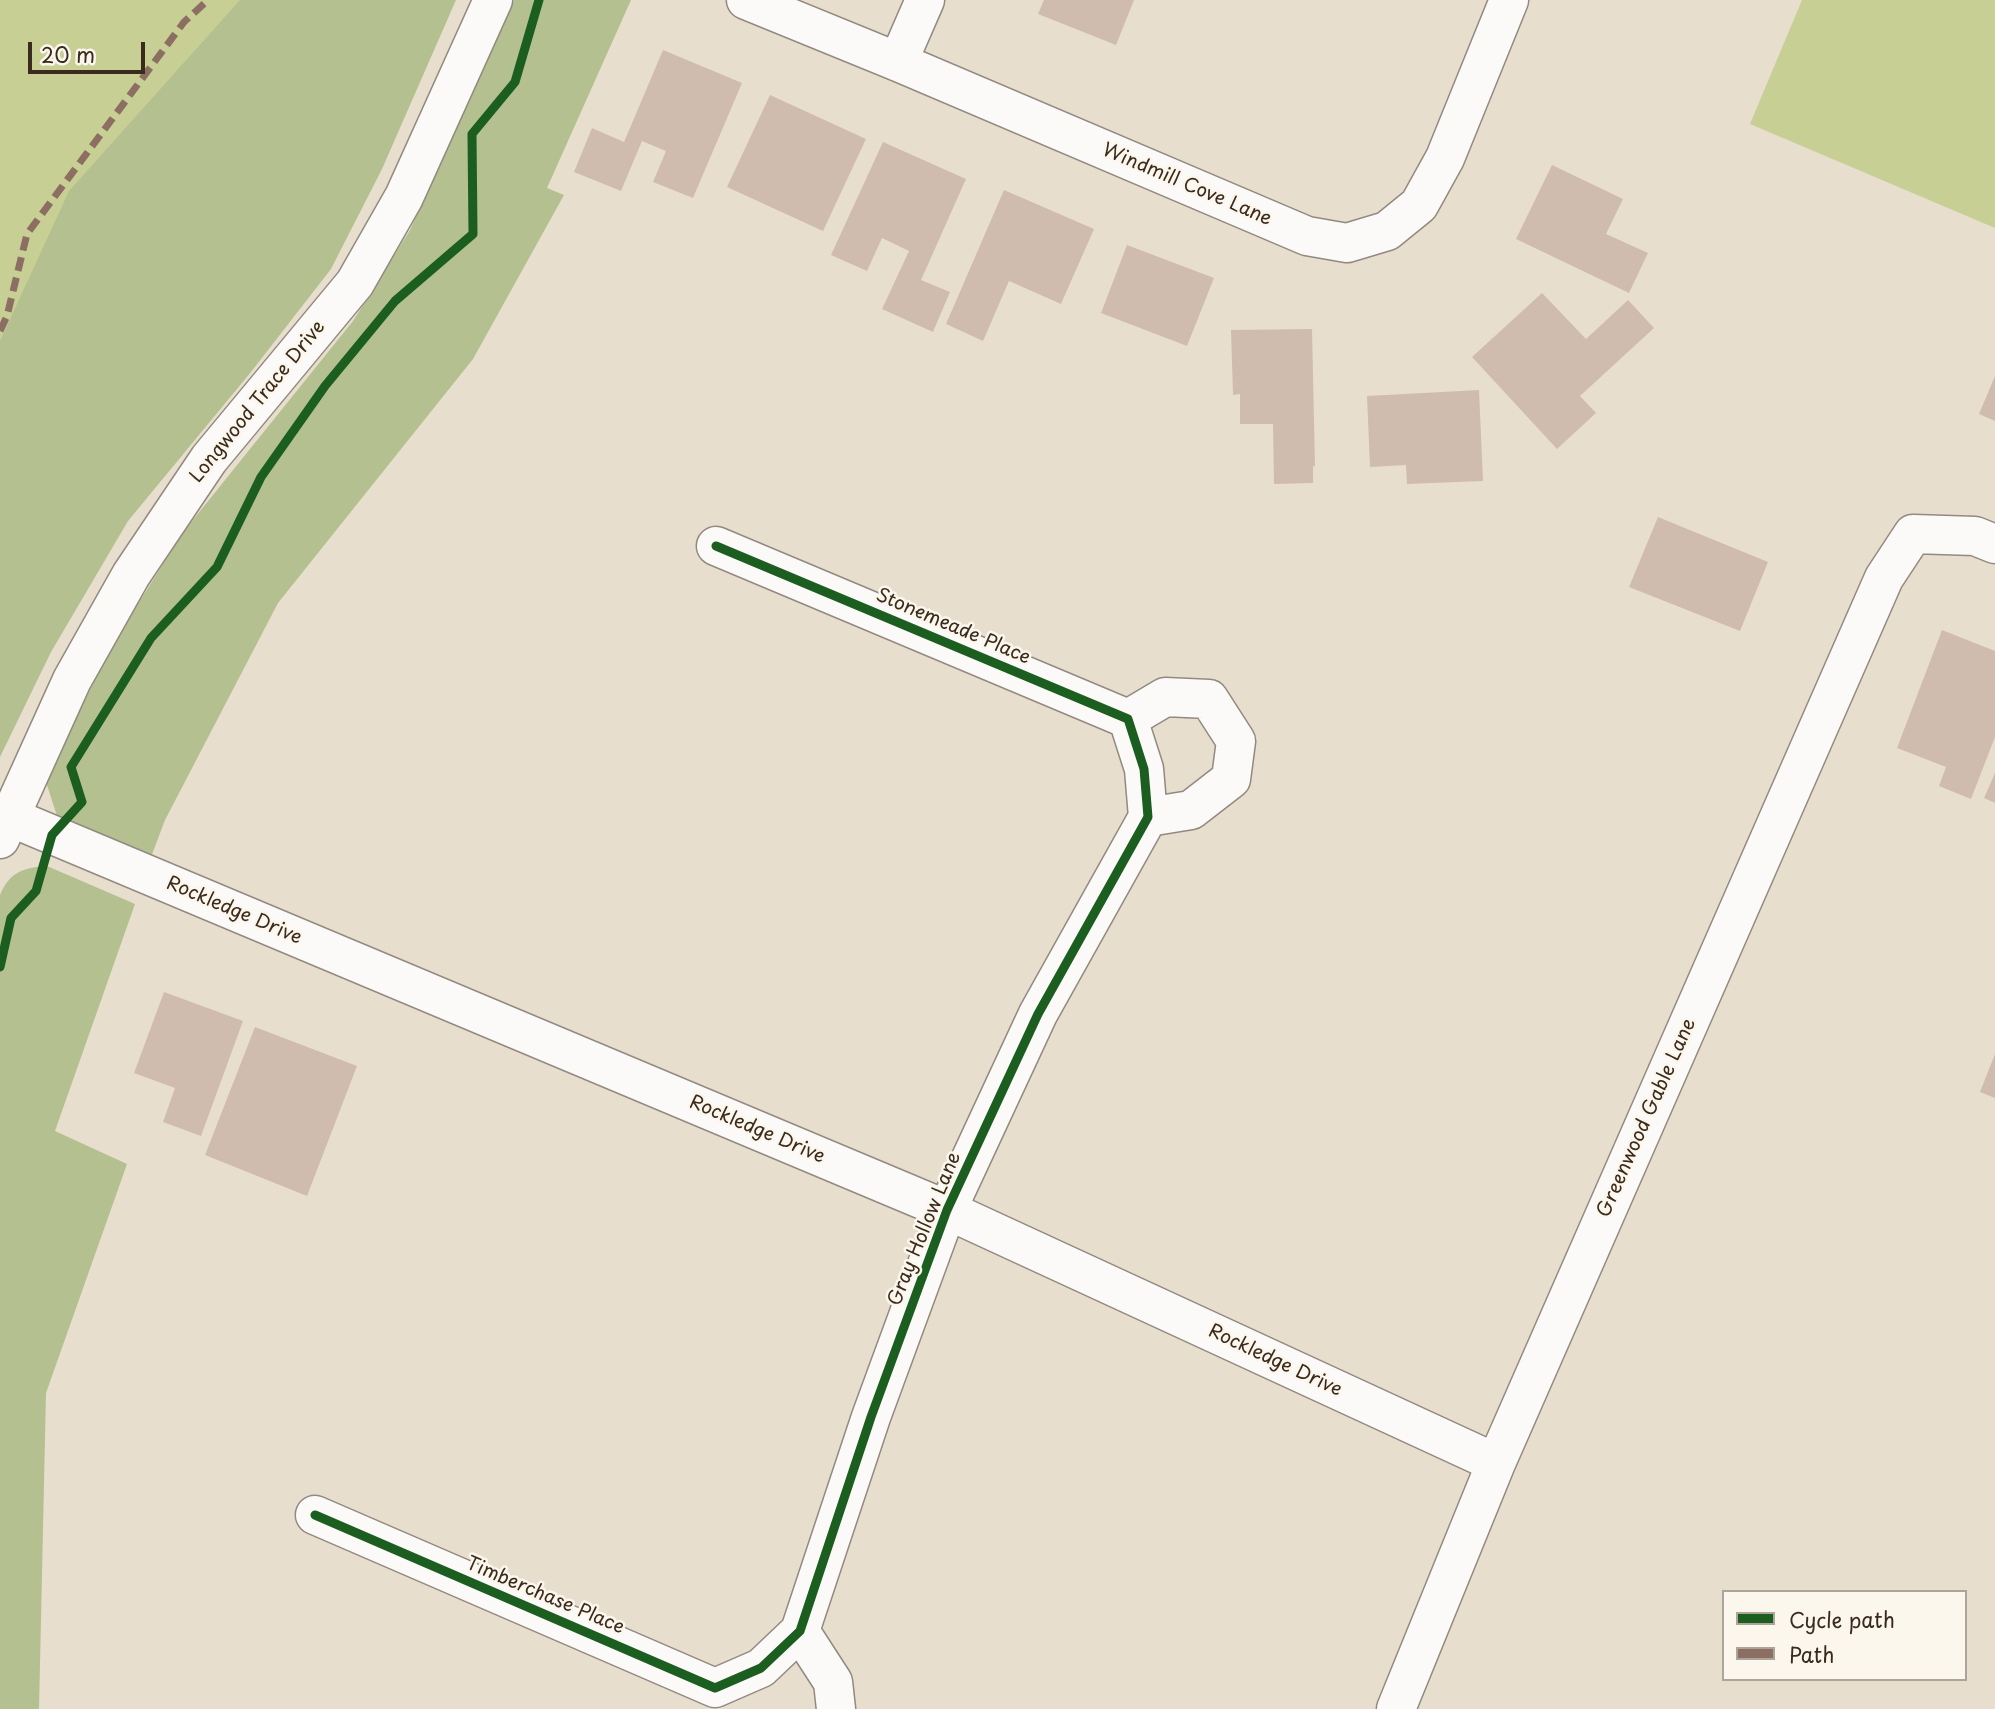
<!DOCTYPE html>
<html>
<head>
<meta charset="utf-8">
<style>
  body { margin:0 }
  #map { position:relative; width:1995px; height:1709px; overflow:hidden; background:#e8dece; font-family:"Playpen Sans",sans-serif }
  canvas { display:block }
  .legend { position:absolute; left:1722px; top:1590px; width:245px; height:91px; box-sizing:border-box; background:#fbf7ec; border:2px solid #aea59a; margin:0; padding:9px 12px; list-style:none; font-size:21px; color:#3b2a1e }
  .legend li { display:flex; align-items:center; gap:14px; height:35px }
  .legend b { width:35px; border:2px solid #aea59a }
  .scale { position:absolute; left:28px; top:42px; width:117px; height:32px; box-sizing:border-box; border:4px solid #3b2a1e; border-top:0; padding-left:9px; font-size:21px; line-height:24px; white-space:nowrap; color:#3b2a1e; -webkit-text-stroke:5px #fbf7ec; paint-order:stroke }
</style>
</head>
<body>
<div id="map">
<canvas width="1995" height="1709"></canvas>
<ul class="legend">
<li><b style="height:9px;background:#1b5e20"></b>Cycle path</li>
<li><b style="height:9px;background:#8d6e63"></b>Path</li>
</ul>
<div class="scale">20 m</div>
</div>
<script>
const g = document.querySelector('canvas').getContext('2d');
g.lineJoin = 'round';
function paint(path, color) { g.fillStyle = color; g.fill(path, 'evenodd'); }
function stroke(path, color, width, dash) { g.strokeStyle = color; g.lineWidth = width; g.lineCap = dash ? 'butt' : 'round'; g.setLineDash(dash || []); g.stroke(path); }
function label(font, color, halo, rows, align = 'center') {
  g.font = font + ' "Playpen Sans",sans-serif'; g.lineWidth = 5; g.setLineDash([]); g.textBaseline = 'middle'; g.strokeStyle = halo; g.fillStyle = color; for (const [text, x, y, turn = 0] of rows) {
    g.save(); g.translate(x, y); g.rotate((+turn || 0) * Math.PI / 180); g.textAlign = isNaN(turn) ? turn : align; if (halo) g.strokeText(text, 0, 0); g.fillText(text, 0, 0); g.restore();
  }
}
const green = new Path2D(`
  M0,0h395l-395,626z
  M1802,0h193v228l-245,-104z`);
const forest = new Path2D(`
  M240,0h216l-74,169 -51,100 -80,103 -123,149 -77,131 -51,105v-416l69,-150z
  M514,0h117l-84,188 17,7 -91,164 -195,244 -113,217 -14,37 -93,-38 -12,-37 64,-134 74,-117 169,-210 57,-91z
  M47,866l88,38 -80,227 72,33 -81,229 -7,316h-39v-814c10,-24 24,-27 47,-29z`);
const building = new Path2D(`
  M1044,0h90l-18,45 -78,-31z
  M663,50l79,33 -49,115 -40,-16 13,-31 -24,-10 -21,50 -47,-19 18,-44 32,14z
  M770,95l96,44 -43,92 -96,-44z
  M883,142l83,37 -45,101 29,12 -17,40 -51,-23 27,-58 -27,-13 -15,33 -36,-16z
  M1552,165l71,34 -17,35 42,19 -19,40 -113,-54z
  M1004,190l90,39 -33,75 -52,-23 -26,60 -37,-17z
  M1127,245l87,33 -27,68 -86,-33z
  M1542,293l44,46 42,-39 26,28 -74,68 16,17 -39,36 -85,-92z
  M1312,329l3,137h-2v17l-39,1 -1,-60h-33v-30l-7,1 -2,-65z
  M1995,376v45l-16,-7z
  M1479,390l4,91 -76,3 -1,-19 -36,2 -3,-71z
  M1658,517l110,45 -28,69 -111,-44z
  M1942,630l53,21v86l-24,62 -32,-13 7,-19 -49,-19z
  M1995,773v30l-11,-5z
  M164,992l79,29 -42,115 -38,-14 12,-34 -41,-15z
  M255,1027l102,39 -50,130 -102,-41z
  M1995,1054v44l-15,-6z`);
const street = new Path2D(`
  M746,0l152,62 409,174 40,7 40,-12 32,-26 26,-47 64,-158
  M898,62l27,-62
  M1128,719l37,-22 44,2 27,42 -5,38 -40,31 -43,7
  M10,817l937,393 549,253
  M315,1515l400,173 46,-20 39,-37 71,-214 76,-207 91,-196 110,-197 -4,-48 -16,-50 -412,-173
  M800,1631l33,51 3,27
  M1396,1709l100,-246 388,-885 29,-44 62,2 20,8`);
const secondary = new Path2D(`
  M0,839l72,-159 59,-105 78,-116 146,-176 49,-86 89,-197`);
const quiet = new Path2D(`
  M0,331l7,-15 20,-82 157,-212 24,-22`);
const cycleway = new Path2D(`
  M0,967l11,-49 25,-27 16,-56 30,-33 -11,-35 80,-129 66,-71 44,-90 64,-91 70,-85 78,-67 -1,-100 43,-52 24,-82
  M315,1515l400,173 46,-20 39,-37 71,-214 76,-207 91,-196 110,-197 -4,-48 -16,-50 -412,-173`);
const streetNames = [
  ["Windmill Cove Lane",1187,185,23],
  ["Longwood Trace Drive",258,402,-51],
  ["Stonemeade Place",953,627,23],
  ["Rockledge Drive",234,911,23],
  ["Greenwood Gable Lane",1647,1118,-66],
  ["Rockledge Drive",757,1130,23],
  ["Gray Hollow Lane",925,1229,-68],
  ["Rockledge Drive",1275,1361,25],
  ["Timberchase Place",545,1596,23]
];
paint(green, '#c7cf95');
paint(forest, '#b4c08f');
paint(building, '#d0bcaf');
stroke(street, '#928a80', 41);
stroke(secondary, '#928a80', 41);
stroke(street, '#fcfaf8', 38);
stroke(secondary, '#fcfaf8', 38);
stroke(quiet, '#8d6e63', 7, [14, 7]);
stroke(cycleway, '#1b5e20', 9);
label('19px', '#3b2a1e', '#fbf7ec', streetNames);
</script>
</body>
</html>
